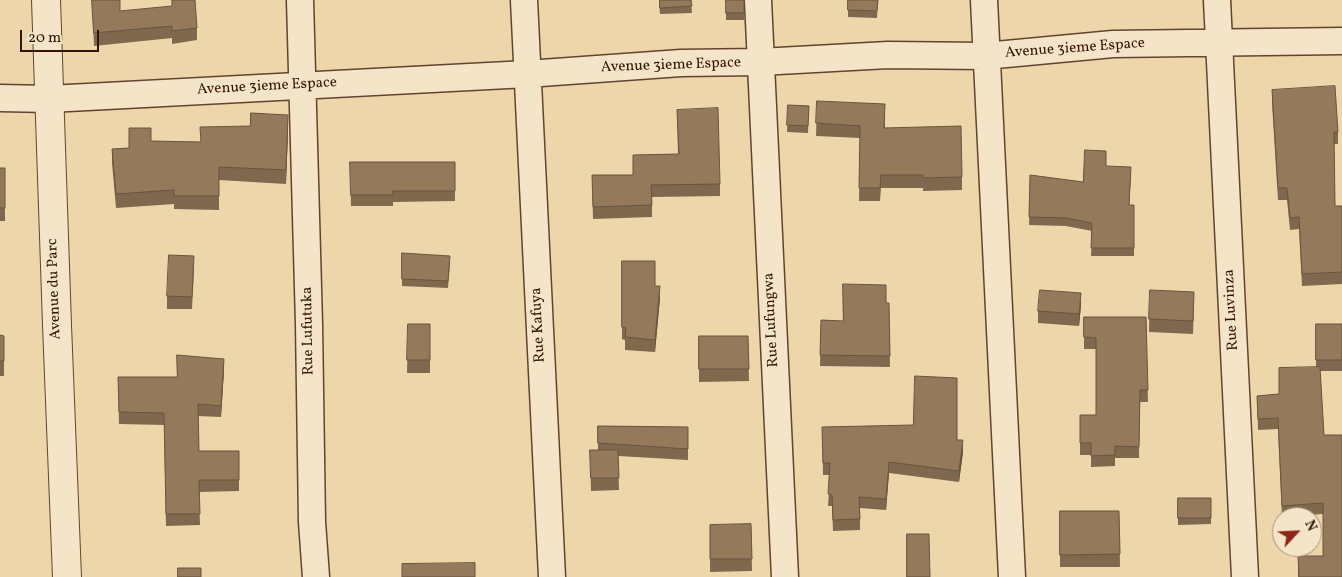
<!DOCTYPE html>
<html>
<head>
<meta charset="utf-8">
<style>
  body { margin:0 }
  #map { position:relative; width:1342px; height:577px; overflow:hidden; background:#eed6ab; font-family:Vollkorn,serif }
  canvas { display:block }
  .north { position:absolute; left:1272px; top:507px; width:50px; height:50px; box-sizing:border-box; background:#f4e4c8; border:1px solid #a7917a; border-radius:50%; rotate:65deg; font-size:14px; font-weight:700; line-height:20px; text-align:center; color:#331404 }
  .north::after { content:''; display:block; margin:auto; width:18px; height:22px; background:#8f2418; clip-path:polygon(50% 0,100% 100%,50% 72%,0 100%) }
  .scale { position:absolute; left:20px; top:30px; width:79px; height:22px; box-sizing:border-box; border:2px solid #331404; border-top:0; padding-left:6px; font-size:15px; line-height:18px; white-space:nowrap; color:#331404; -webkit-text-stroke:4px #f4e4c8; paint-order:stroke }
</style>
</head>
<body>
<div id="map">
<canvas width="1342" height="577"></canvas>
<div class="north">N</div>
<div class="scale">20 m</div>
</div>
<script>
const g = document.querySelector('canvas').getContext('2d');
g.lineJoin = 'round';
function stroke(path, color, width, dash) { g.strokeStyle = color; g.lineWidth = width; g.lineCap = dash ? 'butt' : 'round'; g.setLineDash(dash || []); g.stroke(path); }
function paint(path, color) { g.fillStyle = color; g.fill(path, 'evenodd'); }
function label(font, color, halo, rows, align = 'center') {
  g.font = font + ' Vollkorn,serif'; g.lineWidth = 4.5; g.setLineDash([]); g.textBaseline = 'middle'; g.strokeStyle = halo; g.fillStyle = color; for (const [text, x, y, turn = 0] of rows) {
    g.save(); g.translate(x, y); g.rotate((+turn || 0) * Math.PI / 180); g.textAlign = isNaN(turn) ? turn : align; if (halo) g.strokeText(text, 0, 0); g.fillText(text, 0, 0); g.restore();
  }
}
const minor = new Path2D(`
  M300,0l9,324 3,198 4,55
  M524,0l28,577
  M758,0l27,577
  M984,0l28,577
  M1217,0l28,577
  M0,98l49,1 478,-25 154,-11 79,-1 128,-7 97,1 128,-12 229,-3`);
const tertiary = new Path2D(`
  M46,0l11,325 10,252`);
const wall = new Path2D(`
  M92,0h28v11l77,17v12l-25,4v-6l-78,8z
  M659,0h32l1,13 -32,1z
  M726,0h18v20h-18z
  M848,0h30l-1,18 -29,-1z
  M1272,90l66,42v12h-4l1,62h7v78l-40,2 -3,-57 -9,1 -3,-30h-9l-6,-97z
  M817,101l68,16v11l77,49v13l-39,1v-3h-42l-1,13h-21l1,-63 -44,-2z
  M788,105l21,1 -1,27 -21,-1z
  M677,110l43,74v12l-68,1v20l-59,2 -1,-44h41v-20l45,-1z
  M288,129l-2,55 -67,-4v30l-45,-1v-5l-58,4 -4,-45v-14l17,-1 22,-7 49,1z
  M350,162h105v39l-62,1v4h-42z
  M1106,166l25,9 -2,30h5v51h-43l1,-25 -26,-5 -37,-1 1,-50 53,7z
  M0,168h5v53h-5z
  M402,253l48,10 -2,25 -46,-2z
  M622,261l33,25 5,12 -5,54 -30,-2v-10l-3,-1z
  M194,269l-2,40h-25v-13z
  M1150,290l44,15 -1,29 -44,-2z
  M886,303h3l1,64 -70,-1 1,-46 22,1z
  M1081,305l-2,21 -41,-3v-12z
  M1084,317h62l2,85h-8l-1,56h-24v8l-24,1v-12h-11v-40h16v-66h-12z
  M408,324h22v49h-23z
  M1316,324h26v47h-22l4,64 18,142h-44v-21h25v-42l-41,3 -4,-88 -20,1 -1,-34 22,-2 37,-26z
  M0,335l4,1v40h-4z
  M699,336h49l1,45 -50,1z
  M224,370l-3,47 -23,-1 1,35h40v40l-40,1 1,33 -34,1 -2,-101 -45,-1 -1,-47h59z
  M598,426l90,1v33l-70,-4 1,34 -28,1 -1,-41h8z
  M822,427l135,13 6,12 -4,30 -70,-9 -3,37 -26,-2v22l-27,1 -1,-25h-4l2,-31h-7z
  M1178,498h33v26l-33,1z
  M1060,511h59l1,56h-60z
  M751,524l1,47 -42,1v-47z`);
const shadedWall = new Path2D(`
  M288,115v14l-2,55v-14z
  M660,286v12l-5,54v-12z
  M1081,293v12l-2,21v-12z
  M224,359v11l-3,47v-11z
  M963,440v12l-4,30v-11z
  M889,462v11l-3,37v-11z`);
const building = new Path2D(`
  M92,0h28v11l52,-5v-6h23l2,28 -25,3v-5l-78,7z
  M660,0h31l1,6 -32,2z
  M726,0h18v13h-18z
  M848,0h30l-1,11 -29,-1z
  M1335,86l3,46h-4l1,74h7v66l-40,2 -3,-57 -9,1 -3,-30h-9l-6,-98z
  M817,101l68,3 -1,24 77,-2 1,51 -39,1v-3h-42l-1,13h-21l1,-62 -44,-3z
  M788,105l21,1 -1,20 -21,-1z
  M718,108l2,76 -69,1 1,20 -59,2 -1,-32h41v-20l46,-1 -2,-44z
  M251,113l37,2 -2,55 -67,-3v29h-45v-6l-58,4 -4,-45 17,-1v-20h22v13l50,1 -1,-15 50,-1z
  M1085,150l21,1v15l25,1 -2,38h5v43h-43l1,-25 -26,-5 -37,-1 1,-42 53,7z
  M350,162h105v29h-62v4h-42z
  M0,168h5v40h-5z
  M402,253l48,3 -2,25 -46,-2z
  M169,255l25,1 -2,41 -25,-1z
  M622,261h33v25h5l-5,54 -30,-3 1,-9 -4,-1z
  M843,284l43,1v18h3l1,53 -70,-1 1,-35 22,1z
  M1040,290l41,3 -2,21 -41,-3z
  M1150,290l44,2 -1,29 -44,-2z
  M1084,317h62l2,73h-8l-1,57 -24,-1v9l-24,1v-13h-11v-28h16v-77l-12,-1z
  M408,324h22v36h-23z
  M1316,324h26v36h-26z
  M0,335l4,1v25h-4z
  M699,336h49l1,33h-50z
  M177,355l47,4 -3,47 -23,-2 1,47h40v29h-40l1,34h-34l-2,-101 -45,-1 -1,-35h59z
  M1320,367l4,68h18v142h-43l-1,-21h25v-53l-41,3 -4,-88 -20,1 -1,-23 22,-2v-26z
  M915,376l42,2v62h6l-4,31 -70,-9 -3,37 -27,-2 1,22 -27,1 -1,-25 -4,-1 2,-31h-7l-1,-36 91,-2z
  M598,426l90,1v22l-90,-6z
  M590,450h28l1,28h-28z
  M1178,498h33v20h-33z
  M1060,511h59l1,43 -60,1z
  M751,524l1,35h-42v-34z
  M907,534h22l1,43h-23z
  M475,563v14h-73v-13z
  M178,568h23v9h-23z`);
const streetNames = [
  ["Avenue 3ieme Espace",1075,49,-4],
  ["Avenue 3ieme Espace",671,66,-2],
  ["Avenue 3ieme Espace",267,87,-3],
  ["Avenue du Parc",55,289,-92],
  ["Rue Luvinza",1232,310,-93],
  ["Rue Lufungwa",772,320,-93],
  ["Rue Kafuya",539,325,-93],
  ["Rue Lufutuka",309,331,-91]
];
stroke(minor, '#62442e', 29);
stroke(tertiary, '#62442e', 30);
stroke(minor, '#f4e4c8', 26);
stroke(tertiary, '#f4e4c8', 28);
paint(wall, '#7f684e');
paint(shadedWall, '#685540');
paint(building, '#94795b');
stroke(building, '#685540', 1);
label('15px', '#331404', '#f4e4c8', streetNames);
</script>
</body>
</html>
